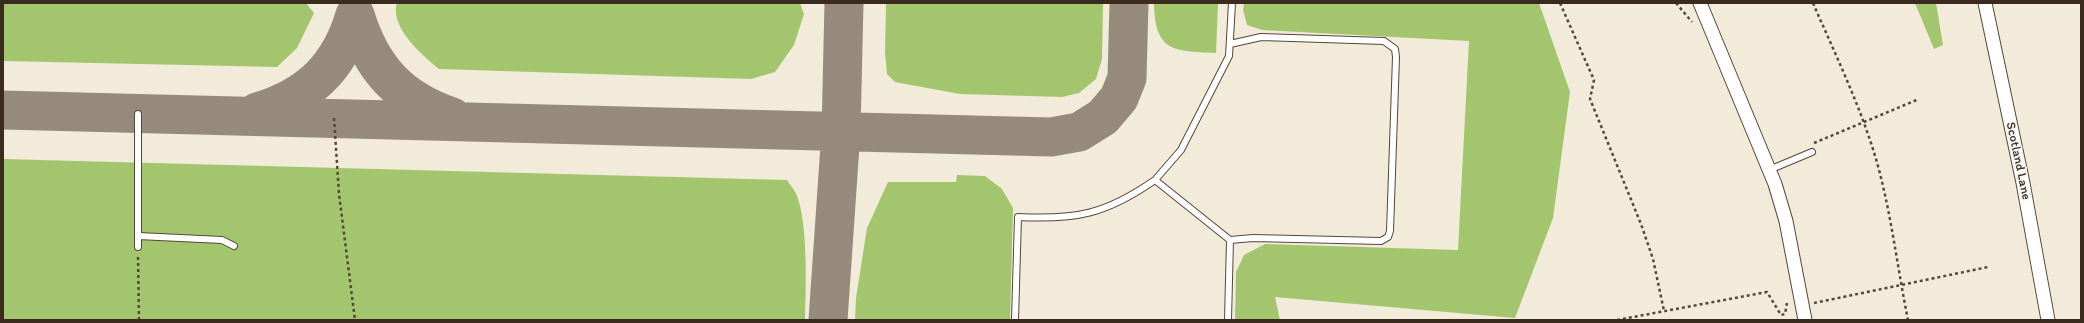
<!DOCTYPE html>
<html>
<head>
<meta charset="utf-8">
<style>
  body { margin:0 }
  #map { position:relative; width:2084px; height:323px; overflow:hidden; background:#f2ebd9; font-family:Itim,sans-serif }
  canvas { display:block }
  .frame { position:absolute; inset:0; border:4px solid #3b2a1e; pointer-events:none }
</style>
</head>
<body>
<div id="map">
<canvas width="2084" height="323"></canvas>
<div class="frame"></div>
</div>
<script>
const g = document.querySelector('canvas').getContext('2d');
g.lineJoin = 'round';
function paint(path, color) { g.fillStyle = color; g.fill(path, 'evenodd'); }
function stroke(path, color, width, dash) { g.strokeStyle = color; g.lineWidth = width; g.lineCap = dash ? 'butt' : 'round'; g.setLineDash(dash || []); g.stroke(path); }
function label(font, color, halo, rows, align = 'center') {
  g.font = font + ' Itim,sans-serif'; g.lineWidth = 3.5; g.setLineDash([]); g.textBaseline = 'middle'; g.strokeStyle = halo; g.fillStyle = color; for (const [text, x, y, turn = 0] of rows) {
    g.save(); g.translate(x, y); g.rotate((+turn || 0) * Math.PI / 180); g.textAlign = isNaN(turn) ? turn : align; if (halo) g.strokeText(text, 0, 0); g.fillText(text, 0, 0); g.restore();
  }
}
const green = new Path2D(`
  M3,3h303l8,10 -17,35 -20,19 -274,-6z
  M397,3h403l4,11 -10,31 -19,27 -24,7 -312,-10c-16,-13 -50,-42 -42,-66z
  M886,3h217l-1,56 -6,20 -17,14 -17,4 -102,-3 -65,-12 -8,-8 -2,-21z
  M1154,3h64l-2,50c-43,-2 -61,-1 -62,-50z
  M1244,3h295l31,89 -17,126 -38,100 -240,-21 5,23h-45l1,-48 8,-17 21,-11 193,6 11,-209 -207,-11 -15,-5 -4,-15z
  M1915,3h21l7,42 -9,4z
  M3,159l784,21c3,5 8,10 10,16 11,28 9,93 8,124h-802z
  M957,175l28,1 17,13 11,19 -3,112h-155l1,-22 11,-70 21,-46h68z`);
const taxiway = new Path2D(`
  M3,110l1048,27 28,-5 24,-15 16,-19 8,-20 2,-75
  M257,112c52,-15 83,-45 98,-97 16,53 44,84 97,102
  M828,320l13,-189 3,-128`);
const path = new Path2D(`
  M1560,3l34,77 -4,19 51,125 12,35 11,52
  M1676,3l16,19
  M1813,3c22,51 47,102 63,156 15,52 21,107 32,161
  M334,118l5,76 16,126
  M1814,143l105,-44
  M138,257l1,63
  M1814,303l174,-36
  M1617,320l150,-28 14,23 4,-1 2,-11`);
const service = new Path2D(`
  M1230,44l31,-7 123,4 11,8 1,8 -6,174 -2,6 -7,4 -128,-3 -23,2
  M1769,170l43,-18
  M138,236l84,4 12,6
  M138,247v-133
  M1015,320l3,-103c59,3 88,-3 137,-37
  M1228,320l2,-80 -75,-60 26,-30 48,-94 3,-53`);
const minor = new Path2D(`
  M1700,3l75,181 11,37 19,99
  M1985,3l38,180 25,137`);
const streetNames = [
  ["Scotland Lane",2018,161,78]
];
paint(green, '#a3c56d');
stroke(taxiway, '#968a7c', 39);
stroke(service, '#56473a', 8);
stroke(minor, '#56473a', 15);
stroke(path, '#56473a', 2.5, [3, 3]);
stroke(service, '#fff', 6);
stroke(minor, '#fff', 13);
label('13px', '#3b2a1e', '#f6f6f2', streetNames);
</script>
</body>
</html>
